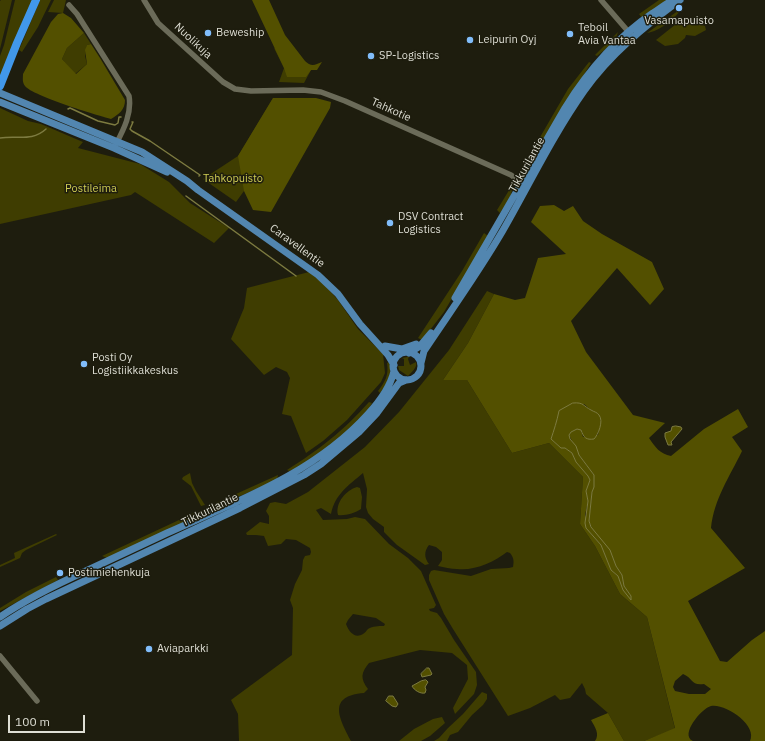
<!DOCTYPE html>
<html>
<head>
<meta charset="utf-8">
<style>
  body { margin:0 }
  #map { position:relative; width:765px; height:741px; overflow:hidden; background:#1e1d0e; font-family:"IBM Plex Sans",sans-serif }
  canvas { display:block }
  .scale { position:absolute; left:8px; top:715px; width:77px; height:18px; box-sizing:border-box; border:2px solid #deded4; border-top:0; padding-left:5px; font-size:12px; line-height:14px; white-space:nowrap; color:#deded4; -webkit-text-stroke:3px #1e1d0e; paint-order:stroke }
</style>
</head>
<body>
<div id="map">
<canvas width="765" height="741"></canvas>
<div class="scale">100 m</div>
</div>
<script>
const g = document.querySelector('canvas').getContext('2d');
g.lineJoin = 'round';
function paint(path, color) { g.fillStyle = color; g.fill(path, 'evenodd'); }
function stroke(path, color, width, dash) { g.strokeStyle = color; g.lineWidth = width; g.lineCap = dash ? 'butt' : 'round'; g.setLineDash(dash || []); g.stroke(path); }
function label(font, color, halo, rows, align = 'center') {
  g.font = font + ' "IBM Plex Sans",sans-serif'; g.lineWidth = 3; g.setLineDash([]); g.textBaseline = 'middle'; g.strokeStyle = halo; g.fillStyle = color; for (const [text, x, y, turn = 0] of rows) {
    g.save(); g.translate(x, y); g.rotate((+turn || 0) * Math.PI / 180); g.textAlign = isNaN(turn) ? turn : align; if (halo) g.strokeText(text, 0, 0); g.fillText(text, 0, 0); g.restore();
  }
}
const green = new Path2D(`
  M1,0h11l-12,49v-48z
  M15,0h18l-33,78v-22l4,-11z
  M40,0h11l-13,27 -16,25 -3,-2z
  M54,0h12l-3,13 -15,-1z
  M659,0h10l-27,18 -3,-4z
  M682,8c-7,11 -22,23 -35,25z
  M682,22l17,2 6,2 1,4 -11,6 -9,-1 -1,3 -7,6 -13,2 -9,-6 20,-16z
  M618,32c-2,10 -14,18 -21,24l-2,-1z
  M84,33l7,11 -4,1 -2,11 2,8 -12,10 -13,-15 5,-11z
  M274,48l37,22 -7,13 -25,-1 5,-14z
  M589,62l2,1 -62,102 -4,-2 43,-74z
  M273,98l-29,93 -8,11 -33,-23 35,-23z
  M0,108l28,13 13,3 42,18 -5,6 62,16 29,18 21,21 39,25 -15,15 -79,-51 -4,3 -131,29z
  M511,187l1,1c0,10 -7,17 -12,25l-3,-3z
  M484,233l4,3 -44,76 -21,27 -1,1 -4,-2 44,-67z
  M309,272l14,11 15,17 20,29 25,25 2,19 -4,9 -34,38 -24,21 -17,12 -15,-37 -9,-2 8,-36 -3,-6 -11,-5 -12,8 -33,-36 13,-31 3,-20z
  M487,291l7,3 -26,49 -25,37h24l45,73 37,-10 34,34 -3,47 15,22 25,48 27,23 28,112 -31,12h-20l-16,-28 -22,-19 -1,-5 -3,-6 -12,15 -10,2 -5,-5 -25,13 -22,8 -55,-87 -9,-15 -15,-34v-5l2,-4 3,-1 37,6 20,-7 18,-1 4,-1c1,-6 1,-9 -3,-14l-3,-1c-13,10 -32,19 -50,17 -6,0 -13,-2 -19,-3l4,-6v-8l-6,-5 -7,-2c-5,6 -5,13 0,19l-4,1 -28,-20 -13,-13v-5l-11,-8 -5,-6 -2,-6 1,-18 -4,-16c-14,12 -28,21 -32,41l-10,-6 -5,2 7,10 24,-1 8,-2 10,2 24,25 19,14 13,13 15,34 -2,3 -5,1 1,2 7,2 4,5 13,22 22,32 1,13 -3,9 -19,20 -2,-6 15,-29 -1,-14 -15,-12 -32,-3 -51,13c-8,10 -9,15 -1,26l-4,4c-37,3 -25,25 -13,48h-112l-1,-27 -7,-14 61,-45 1,-47 -3,-8 5,-16 7,-14 1,-10 2,-4 5,-1 1,-3 -1,-4 -14,-8 -10,-1 -5,5 -13,2 -4,-10 -8,-1h-9l-1,-2 14,-11 9,2v-8l-3,-5 4,-8 5,-1 11,2 22,-12 57,-45 34,-35 50,-62zM353,614l23,4 9,6 -1,2c-6,0 -11,0 -16,3 -2,2 -3,4 -5,5 -8,5 -14,-2 -17,-10l2,-4z
  M407,357h2l-1,2 2,6 6,-3c2,5 -5,11 -8,14l-9,-6 -1,-4h6v-7l-2,-1z
  M389,362c4,10 -2,23 -9,31l-2,-2c7,-9 11,-16 9,-28z
  M369,402l3,1 -6,11 -20,20 -40,31 -17,6 -2,-1c33,-21 56,-39 82,-68z
  M190,473l2,10 4,8 9,14 -4,1 -10,-20 -9,-7 1,-2z
  M278,475l-1,5c-10,4 -54,25 -61,23z
  M357,487l3,1 2,9 -1,12c-6,4 -16,7 -23,6 -3,-12 8,-25 19,-28z
  M194,513l-5,8 -82,37 -5,-2z
  M56,534l1,1 -31,15 -4,3 -2,5 -20,9v-2l15,-7 -1,-5z
  M56,577l2,3 -58,31v-3l26,-16z
  M482,692l5,2v5l-4,6 -11,10 -14,17 -8,3 -3,6h-13l5,-3 9,-10 15,-14z
  M442,717l3,6 -15,13 -9,5h-22l15,-12 19,-10z`);
const forest = new Path2D(`
  M252,0h17l16,35 20,26c6,6 10,4 17,1l-5,8h-6l-5,7h-19l-3,-9z
  M63,13l8,5 13,15 -17,15 -5,11 14,15 11,-10 -2,-14 2,-5 4,-1 9,14 25,42c0,10 -6,14 -14,19 -15,-4 -78,-23 -86,-33 -3,-4 -2,-8 -2,-12l28,-52 7,-8z
  M273,98h43l15,4 -1,6 -59,104 -18,-2 -9,-19 -6,-35z
  M554,205l10,6 9,-5 10,15 19,13 50,28 12,27 -14,16 -33,-37 -46,53 15,31 47,63 32,8 -16,15c6,9 11,16 22,18l33,-27 34,-20 10,18 -16,10 10,14c-12,25 -28,48 -31,77l34,40 -57,33 32,60 7,1 25,-22 13,-9v110h-15c8,-16 -25,-38 -39,-35 -9,2 -32,29 -18,35h-49l31,-13 -28,-111 -27,-23 -25,-48 -15,-22 3,-47 -34,-34 -37,10 -45,-73h-24l25,-37 26,-49 21,6 10,-2 13,-40 28,-4 -35,-32 9,-16zM584,404c6,6 12,9 17,15l-3,16 -15,2 -2,-7 -4,-1 -6,3 -2,3 10,20 15,20 -5,46 4,10 19,24 4,11 6,9 2,11 7,10 -8,-6 -5,-14 -7,-6 -10,-25 -10,-11 -6,-19 3,-14 -2,-10 4,-11 -2,-4 -12,-14 -4,-9 -7,-5h-4l-10,-9c2,-6 7,-16 7,-23zM683,674c10,4 8,12 21,10l7,5 -6,5h-16l-14,-3 -2,-4 2,-6z
  M608,713l16,28h-29c5,-7 0,-14 -4,-21z`);
const water = new Path2D(`
  M573,403c11,-1 10,3 18,7 3,2 6,2 8,5 5,6 -1,20 -5,24 -8,1 -10,-1 -13,-9l-4,-1 -6,3 -2,3 1,4 6,7 3,9 15,20v12l-2,5 -3,29 2,6 19,23 6,16 6,9 2,11 7,10v4l-8,-10 -5,-14 -7,-6 -10,-25 -15,-17 -1,-5 3,-22 -2,-10 4,-11 -2,-4 -12,-14 -4,-9 -7,-5h-4l-10,-9c3,-9 6,-18 8,-28z
  M676,426l5,1 1,2 -11,13 1,3h-4l-3,-8v-4l6,-2 1,-4z
  M427,668h2l3,6 -1,1 -9,2 -1,-3z
  M426,680l2,2 -3,5 1,3 -1,3c-5,1 -11,-3 -13,-7l9,-5z
  M389,696h4l5,8 -2,3 -4,-1 -6,-5z`);
const stream = new Path2D(`
  M68,109l2,-1 28,13 17,4 3,-2 1,-6h2
  M132,122h1l-3,7 2,2 18,10 50,34 -1,1
  M0,138c17,-3 32,4 46,-9
  M186,196l110,80`);
const minor = new Path2D(`
  M144,0l14,23 65,59 12,7 16,2 52,-1 18,2 24,9 166,74 14,10
  M601,0l32,37
  M69,5l8,9 52,82c3,17 -5,33 -13,48
  M0,656l37,45`);
const major = new Path2D(`
  M0,93l142,59 45,29 11,9 120,85 20,19 22,30 28,31 6,10
  M0,102l114,46 53,24
  M455,298l110,-190c23,-37 51,-70 88,-95 7,-4 13,-10 21,-13
  M385,346l17,3 14,-5
  M393 366a14 14 0 1 1 28 0a14 14 0 1 1-28 0Z
  M409,353l11,-7 11,-13
  M421,363l3,-12c26,-39 54,-78 78,-119 27,-47 51,-97 82,-141 26,-37 61,-65 96,-91
  M0,617c28,-19 57,-33 88,-47 26,-12 53,-25 79,-37 71,-32 148,-60 201,-119 12,-13 22,-26 26,-43
  M0,626l27,-17 19,-10 194,-91 64,-33 17,-11 38,-32 18,-19 22,-30 7,-3`);
const highway = new Path2D(`
  M0,86l17,-43 19,-43`);
const markers = [
  [679,8,4,"#81bdfa"],
  [208,33,4,"#81bdfa"],
  [570,34,4,"#81bdfa"],
  [470,40,4,"#81bdfa"],
  [371,56,4,"#81bdfa"],
  [390,223,4,"#81bdfa"],
  [84,364,4,"#81bdfa"],
  [60,573,4,"#81bdfa"],
  [149,649,4,"#81bdfa"]
];
const poiNames = [
  ["Vasamapuisto",679,21,"center"],
  ["Teboil",578,28],
  ["Avia Vantaa",578,41],
  ["Beweship",216,33],
  ["Leipurin Oyj",478,40],
  ["SP-Logistics",379,56],
  ["DSV Contract",398,217],
  ["Logistics",398,230],
  ["Posti Oy",92,358],
  ["Logistiikkakeskus",92,371],
  ["Postimiehenkuja",68,573],
  ["Aviaparkki",157,649]
];
const streetNames = [
  ["Nuolikuja",193,41,43],
  ["Tahkotie",391,110,24],
  ["Tikkurilantie",527,165,-61],
  ["Caravellentie",297,246,36],
  ["Tikkurilantie",210,510,-26]
];
const parkNames = [
  ["Tahkopuisto",233,179],
  ["Postileima",91,189]
];
paint(green, '#3f3d01');
paint(forest, '#535000');
paint(water, '#535000');
stroke(water, '#7d7b40', 1);
stroke(stream, '#7d7b40', 1.5);
stroke(minor, '#6b6b59', 5.5);
stroke(major, '#5286b0', 7);
stroke(highway, '#4198ea', 8);
for (const [x, y, r, color] of markers) { const dot = new Path2D(); dot.arc(x, y, r, 0, 2 * Math.PI); g.fillStyle = color; g.fill(dot); stroke(dot, '#1e1d0e', 1.5); }
label('11px', '#deded4', '#1e1d0e', poiNames, 'left');
label('11px', '#deded4', '#1e1d0e', streetNames);
label('11px', '#d0cd53', '#1e1d0e', parkNames);
</script>
</body>
</html>
